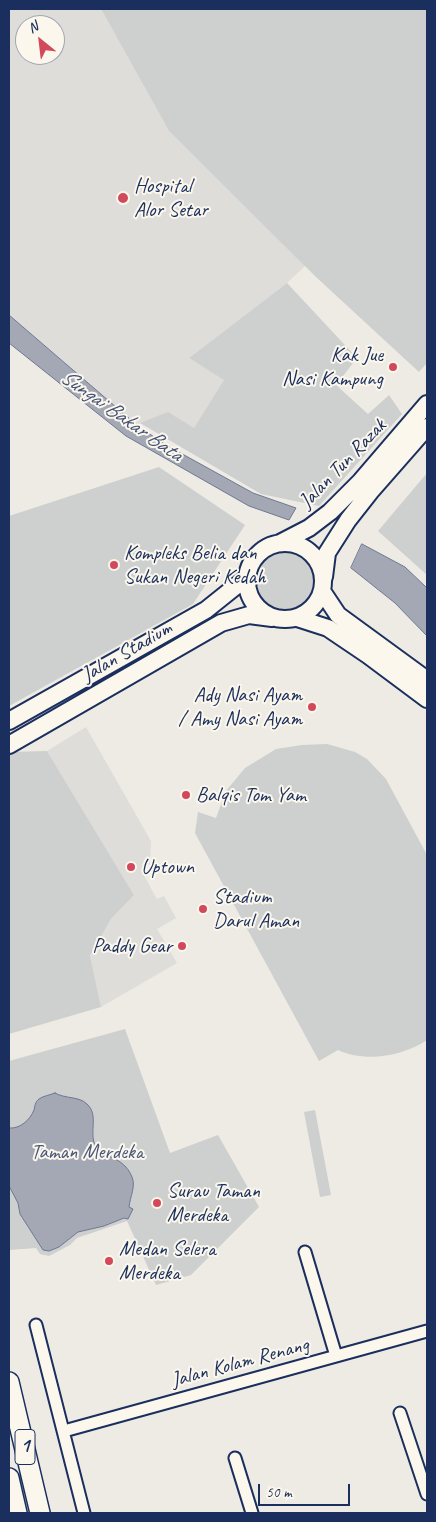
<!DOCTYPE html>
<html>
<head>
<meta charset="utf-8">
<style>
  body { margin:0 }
  #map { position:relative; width:436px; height:1522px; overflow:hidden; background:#eeebe4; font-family:Caveat,sans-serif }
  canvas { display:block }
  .frame { position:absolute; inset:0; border:10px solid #1b2f5e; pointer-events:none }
  .north { position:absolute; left:15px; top:15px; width:50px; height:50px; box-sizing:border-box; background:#fbf7ec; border:1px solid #a1a7b3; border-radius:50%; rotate:331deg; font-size:14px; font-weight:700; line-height:20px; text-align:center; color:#1b2f5e }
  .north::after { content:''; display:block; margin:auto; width:18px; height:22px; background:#d1495b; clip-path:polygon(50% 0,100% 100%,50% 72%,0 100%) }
  .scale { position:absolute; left:258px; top:1484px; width:92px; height:22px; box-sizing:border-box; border:2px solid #1b2f5e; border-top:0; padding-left:6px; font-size:15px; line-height:18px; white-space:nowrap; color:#1b2f5e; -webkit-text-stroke:4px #fbf7ec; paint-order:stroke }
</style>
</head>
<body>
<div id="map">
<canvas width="436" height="1522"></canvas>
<div class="frame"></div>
<div class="north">N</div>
<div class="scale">50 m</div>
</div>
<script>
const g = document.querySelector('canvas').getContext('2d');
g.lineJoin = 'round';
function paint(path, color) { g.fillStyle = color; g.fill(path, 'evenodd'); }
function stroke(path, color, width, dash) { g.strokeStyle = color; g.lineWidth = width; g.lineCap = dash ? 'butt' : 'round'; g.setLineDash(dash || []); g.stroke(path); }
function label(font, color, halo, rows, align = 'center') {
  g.font = font + ' Caveat,sans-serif'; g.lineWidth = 4; g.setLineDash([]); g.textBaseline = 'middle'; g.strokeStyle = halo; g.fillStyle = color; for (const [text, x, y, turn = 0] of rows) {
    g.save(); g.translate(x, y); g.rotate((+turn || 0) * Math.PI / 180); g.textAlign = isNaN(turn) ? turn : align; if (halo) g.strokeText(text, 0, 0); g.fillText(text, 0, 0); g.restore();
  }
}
const built = new Path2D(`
  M9,9h92l68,122 137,134 -19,18 -98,75 36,22 -31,48 -54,-5 -2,3 -129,-111zM25,25h30v30h-30z
  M86,727l65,114 -1,23 -9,6 16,29 7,-3 12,22 -19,11 20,34 -76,44 -11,-50 21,-38 23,-24 -87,-144z`);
const green = new Path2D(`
  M101,9h326v354l-8,9 -103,-95 -147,-146z
  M287,283l70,75 -21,27 32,29 21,-19 13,19 -83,92 -58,-12 -121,-71 28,-11 26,16 30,-48 -35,-22z
  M159,467l86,58 -52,79 -184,102v-190z
  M427,473v102l-49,-44z
  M252 581a33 33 0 1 1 66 0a33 33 0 1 1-66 0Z
  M327,744l28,8 12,7 19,20 41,76v185c-24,16 -61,23 -89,10l-19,11 -124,-228 3,-21 18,6 10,-27 19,-23 31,-19 26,-4z
  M47,751l87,144 -23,24 -21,37 11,51 -92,27v-282z
  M125,1029l45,124 48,-18 41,72 -68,68 -35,10 -29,-64 -50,17 -7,7 -21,11 -9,-2 -4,-6 -27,2v-189z
  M315,1110l16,85 -11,2 -16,-85z`);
const water = new Path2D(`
  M9,315l129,111 28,19 87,48 43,15 -7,12 -40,-14 -123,-70 -117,-93z
  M362,544l43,23 22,21v48l-32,-33 -44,-35z
  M55,1093c10,6 24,3 32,11 12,11 2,28 8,41 8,14 28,10 37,32 4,9 -2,20 -3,30l4,2 -5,10 -4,-1 -20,8 -26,6 -19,15 -10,4 -6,-1 -23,-36 -2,-11 -9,-17v-58c11,1 21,-8 25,-18 1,-4 1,-8 5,-11 4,-3 11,-4 16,-6z`);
const minor = new Path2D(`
  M305,1252l31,104
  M36,1325l48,188
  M400,1413l27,81
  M64,1431l363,-100
  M235,1458l17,55`);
const secondary = new Path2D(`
  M247 581a38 38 0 1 1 76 0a38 38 0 1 1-76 0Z
  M280,543l29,-15 21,-16 30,-30 67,-78
  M324,577l3,-24 21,-33 22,-28 57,-65
  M322,591l16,24 89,65
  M297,618l31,10 40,27 59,44
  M9,721l197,-111 40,-32
  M9,745l212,-122 28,-8 23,3`);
const primary = new Path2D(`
  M9,1382l31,131
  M9,1478l8,35`);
const markers = [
  [123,198,6,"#d1495b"],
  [393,367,5,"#d1495b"],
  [114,565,5,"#d1495b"],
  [312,707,5,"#d1495b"],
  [186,795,5,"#d1495b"],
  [131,867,5,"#d1495b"],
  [203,909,5,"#d1495b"],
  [182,946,5,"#d1495b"],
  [157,1203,5,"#d1495b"],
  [109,1261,5,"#d1495b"]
];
const shields = [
  [25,1447,20]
];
const shieldNames = [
  ["1",25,1447]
];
const poiNames = [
  ["Hospital",134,186],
  ["Alor Setar",134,210],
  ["Kak Jue",383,355,"right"],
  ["Nasi Kampung",383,379,"right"],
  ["Kompleks Belia dan",124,553],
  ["Sukan Negeri Kedah",124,577],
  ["Ady Nasi Ayam",302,695,"right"],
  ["/ Amy Nasi Ayam",302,719,"right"],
  ["Balqis Tom Yam",196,795],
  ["Uptown",141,867],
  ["Stadium",213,897],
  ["Darul Aman",213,921],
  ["Paddy Gear",172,946,"right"],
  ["Surau Taman",167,1191],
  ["Merdeka",167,1215],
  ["Medan Selera",119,1249],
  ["Merdeka",119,1273]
];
const streetNames = [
  ["Jalan Tun Razak",343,464,-46],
  ["Jalan Stadium",127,652,-30],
  ["Jalan Kolam Renang",240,1363,-15]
];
const parkNames = [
  ["Taman Merdeka",87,1152]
];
const waterNames = [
  ["Sungai Bakar Bata",121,416,35]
];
paint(built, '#deddda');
paint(green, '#cecfcf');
paint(water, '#a3a8b4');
stroke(water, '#6d7892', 1);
stroke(minor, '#1b2f5e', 15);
stroke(secondary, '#1b2f5e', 20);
stroke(primary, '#1b2f5e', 22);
stroke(minor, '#fbf7ec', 11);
stroke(secondary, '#fbf7ec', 16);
stroke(primary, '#fbf7ec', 19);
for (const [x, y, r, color] of markers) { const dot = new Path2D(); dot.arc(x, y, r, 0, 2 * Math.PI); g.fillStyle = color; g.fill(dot); stroke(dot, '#fbf7ec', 2); }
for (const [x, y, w] of shields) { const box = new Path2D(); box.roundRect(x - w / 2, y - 17.5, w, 35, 4); g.fillStyle = '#fbf7ec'; g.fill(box); stroke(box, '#1b2f5e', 1); }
label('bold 20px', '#1b2f5e', null, shieldNames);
label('21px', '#1b2f5e', '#fbf7ec', poiNames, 'left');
label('21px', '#1b2f5e', '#fbf7ec', streetNames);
label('21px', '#48577a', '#fbf7ec', parkNames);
label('italic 22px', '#445378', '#fbf7ec', waterNames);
</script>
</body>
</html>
